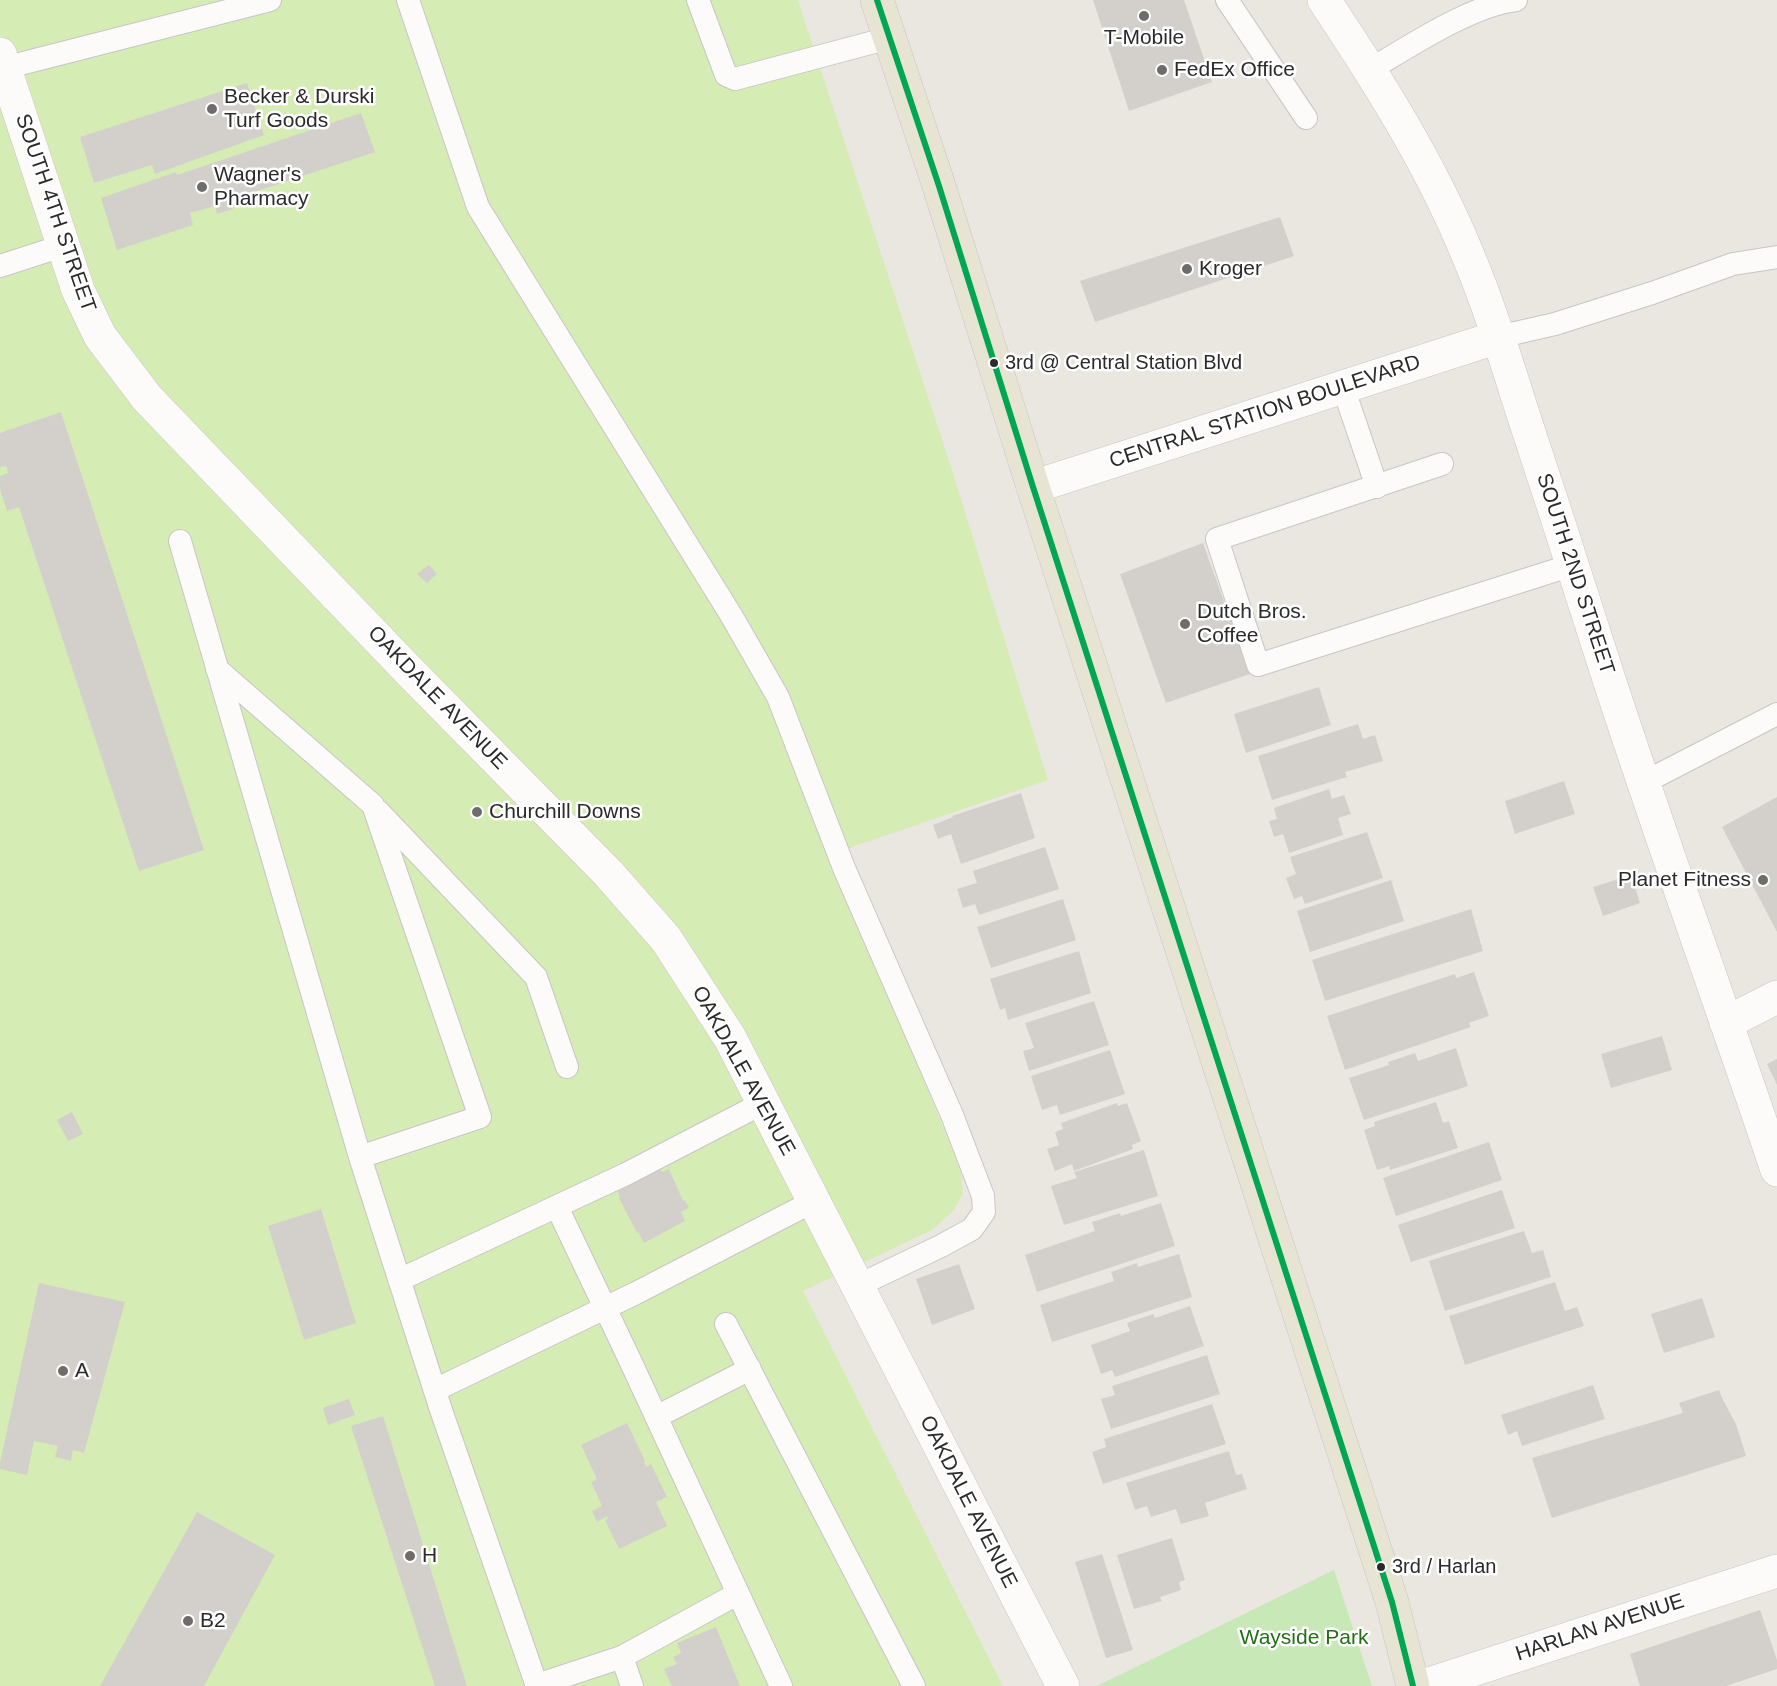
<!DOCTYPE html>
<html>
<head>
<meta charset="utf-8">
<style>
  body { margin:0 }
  canvas { display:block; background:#eae7e1 }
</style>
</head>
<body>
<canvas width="1777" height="1686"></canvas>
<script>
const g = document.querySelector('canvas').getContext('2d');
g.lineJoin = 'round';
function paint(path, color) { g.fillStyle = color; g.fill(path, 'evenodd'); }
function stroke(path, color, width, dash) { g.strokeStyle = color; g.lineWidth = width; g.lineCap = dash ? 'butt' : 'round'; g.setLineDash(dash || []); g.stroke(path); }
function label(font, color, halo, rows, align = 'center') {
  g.font = font + ' Helvetica,sans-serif'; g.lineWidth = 5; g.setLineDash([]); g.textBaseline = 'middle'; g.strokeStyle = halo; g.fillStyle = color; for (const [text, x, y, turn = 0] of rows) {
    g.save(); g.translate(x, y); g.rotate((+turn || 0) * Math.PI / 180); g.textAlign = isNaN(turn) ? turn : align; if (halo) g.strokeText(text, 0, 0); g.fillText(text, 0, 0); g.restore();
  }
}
const green = new Path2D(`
  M1334,1570l38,116h-275z`);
const pitch = new Path2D(`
  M0,0h798l154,470 96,310 -193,66 -23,10 129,315 2,22 -9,17 -22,20 -129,61 200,395h-1003z`);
const building = new Path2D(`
  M1093,0h91l28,82 -83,29z
  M247,83l17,52 -109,39 -3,-9 -58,18 -14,-46z
  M361,113l14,39 -145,48 3,9 -16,5 -2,-8 -25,7 3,12 -76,25 -16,-52 75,-26 1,3z
  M1280,217l14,39 -199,66 -15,-41z
  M61,412l143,438 -65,21 -120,-364 -12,4 -7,-22v-13l8,-3 -2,-7 -6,1v-34z
  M1203,543l47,131 -84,29 -46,-129z
  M429,565l8,9 -10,9 -10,-9z
  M1319,687l12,38 -85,28 -12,-39z
  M1358,724l5,15 12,-4 8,26 -38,11 2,5 -75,23 -14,-44z
  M1564,781l11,33 -60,20 -10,-33z
  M1329,789l3,10 12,-4 7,19 -13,4 5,17 -54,18 -6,-19 -9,3 -5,-16 8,-2 -3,-11z
  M1021,793l14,45 -74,26 -10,-30 -13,5 -5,-14 20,-8 -1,-1z
  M1777,797v135l-55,-105z
  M1367,832l16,46 -78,26 -3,-8 -8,3 -8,-21 10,-4 -6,-17z
  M1045,847l14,42 -80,26 -4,-11 -12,4 -6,-19 20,-6 -4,-12z
  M1631,875l9,28 -37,13 -10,-29z
  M1391,880l13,41 -94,31 -13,-41z
  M1063,899l13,41 -85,28 -14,-41z
  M1471,909l12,42 -158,50 -13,-41z
  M1079,951l12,42 -83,27 -3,-12 -5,2 -10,-31z
  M1474,972l15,44 -20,7 2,4 -126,43 -18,-54 128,-42 1,4z
  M1094,1001l15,44 -80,26 -6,-20 11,-3 -9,-25z
  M1662,1036l10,34 -61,18 -10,-34z
  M1456,1048l12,38 -104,34 -15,-42 40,-13 -1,-3 27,-9 3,8z
  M1110,1050l15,44 -65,21 -3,-10 -15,5 -11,-34z
  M1777,1059v26l-10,-21z
  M1436,1102l7,21 6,-2 9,27 -68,22 -1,-4 -12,4 -13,-40 11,-4 -1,-4z
  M1117,1103l1,3 9,-3 14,38 -9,4 1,4 -59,22 -2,-7 -17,7 -8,-22 12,-4 -4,-13 8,-3 -2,-6z
  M72,1112l11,22 -15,7 -11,-21z
  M1489,1142l13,38 -106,36 -13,-38z
  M1144,1150l14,46 -94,29 -13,-39 26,-8 -3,-6z
  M657,1164l5,8 7,-3 14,32 2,-1 4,8 -8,4 4,9 -41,22 -6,-11 -1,1 -18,-35 1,-1 -5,-12z
  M1502,1190l13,38 -104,34 -13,-37z
  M1161,1203l14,43 -138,46 -12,-37 70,-24 -3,-9 28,-9 1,3z
  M321,1209l35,114 -52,17 -36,-114z
  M1524,1231l8,22 11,-3 8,27 -106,34 -16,-50z
  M1179,1254l13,43 -140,45 -12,-37 74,-24 -3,-9 26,-9 1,4z
  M959,1264l16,45 -43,16 -16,-46z
  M1555,1282l10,29 12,-4 7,19 -119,39 -16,-49z
  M39,1283l86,19 -41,151 -11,-3 -2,11 -16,-4 3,-11 -24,-5 -7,34 -27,-6v-6z
  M1702,1298l13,39 -51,16 -13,-39z
  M1190,1306l14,40 -89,31 -3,-7 -11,4 -10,-29 39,-14 -3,-8 26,-9 2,4z
  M1207,1355l13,39 -109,35 -10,-30 14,-4 -3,-9z
  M1593,1385l12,34 -83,27 -5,-15 -9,4 -7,-20z
  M1719,1390l4,10 13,24 10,32 -194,62 -20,-60 151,-45 -4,-10z
  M349,1399l6,16 -27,10 -5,-17z
  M1212,1404l14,40 -123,40 -11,-32 14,-5 -2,-8z
  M383,1416l84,270h-32l-84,-260z
  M627,1423l18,38 -1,1 2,5 5,-3 16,33 -11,5 11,24 -48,23 -14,-29 3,-1 -1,-3 -10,6 -5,-11 10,-5 -11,-24 6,-3 -16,-34z
  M1229,1451l7,24 6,-1 5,15 -42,14 4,13 -28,8 -5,-15 -25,8 -4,-11 -12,4 -9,-27z
  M197,1512l78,43 -71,131h-104z
  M1172,1538l13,42 -6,2 2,8 -21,7 2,4 -28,8 -17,-54z
  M1102,1554l31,96 -27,8 -31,-96z
  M1760,1610l17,50v9l-51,17h-86l-10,-32z
  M716,1627l24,59h-68l-8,-17 13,-5 -4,-7 8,-4 -4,-10z`);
const lane = new Path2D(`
  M408,0l70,207 253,408 47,82 66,171 108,247 31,81 1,16 -12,17 -31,17 -84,40
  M698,0l28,75 9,4 154,-41
  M1227,0l79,118
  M4,68l266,-68
  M1371,69c39,-23 101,-64 145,-69
  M0,266l62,-20
  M1498,337l57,-13 97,-31 81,-29 44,-7
  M1343,387l34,100
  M1442,464l-225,75 41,126 314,-100
  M180,541l180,616 81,253 96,276
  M217,669l156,136 107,312 -120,40
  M1643,783l134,-69
  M378,811l158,166 31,90
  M557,1207l71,149 153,330
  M399,1280l227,-106 137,-71
  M726,1324l188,362
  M435,1390l201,-97 178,-92
  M656,1417l94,-48
  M622,1657l10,29
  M537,1685l85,-28 115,-63`);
const street = new Path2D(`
  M1324,0c54,81 106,163 143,253 23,54 40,111 58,167 28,84 55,169 82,253 54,166 114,331 170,497
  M1033,487l465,-150
  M1726,1023l51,-26
  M1423,1686l354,-115`);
const secondary = new Path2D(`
  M0,54l78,236 22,46 47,62 263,274 198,201 58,66 64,99 333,648`);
const primary = new Path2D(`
  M877,0l62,186 94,301 359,1115 21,84`);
const bus1 = new Path2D(`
  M877,0l62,186 94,301 359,1115 21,84`);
const markers = [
  [1144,16,6,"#6e6d6b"],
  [1162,70,6,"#6e6d6b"],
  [212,109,6,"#6e6d6b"],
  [202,187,6,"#6e6d6b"],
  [1187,269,6,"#6e6d6b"],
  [994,363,5,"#2b2b2b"],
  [1185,624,6,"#6e6d6b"],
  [477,812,6,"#6e6d6b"],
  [1763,880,6,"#6e6d6b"],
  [63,1371,6,"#6e6d6b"],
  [410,1556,6,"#6e6d6b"],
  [1381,1567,5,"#2b2b2b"],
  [188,1621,6,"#6e6d6b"]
];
const busNames = [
  ["3rd @ Central Station Blvd",1005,363],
  ["3rd / Harlan",1392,1567]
];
const poiNames = [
  ["T-Mobile",1144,38,"center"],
  ["FedEx Office",1174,70],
  ["Becker & Durski",224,97],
  ["Turf Goods",224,121],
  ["Wagner's",214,175],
  ["Pharmacy",214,199],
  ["Kroger",1199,269],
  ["Dutch Bros.",1197,612],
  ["Coffee",1197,636],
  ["Churchill Downs",489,812],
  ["Planet Fitness",1751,880,"right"],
  ["A",75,1371],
  ["H",422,1556],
  ["B2",200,1621]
];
const streetNames = [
  ["SOUTH 4TH STREET",55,213,71],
  ["CENTRAL STATION BOULEVARD",1265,412,-18],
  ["SOUTH 2ND STREET",1575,574,72],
  ["OAKDALE AVENUE",437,698,46],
  ["OAKDALE AVENUE",743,1071,61],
  ["OAKDALE AVENUE",968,1502,63],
  ["HARLAN AVENUE",1600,1628,-18]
];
const parkNames = [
  ["Wayside Park",1304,1638]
];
paint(green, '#c8e8b7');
paint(pitch, '#d5ecb5');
paint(building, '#d3d0cc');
stroke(lane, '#c7c6c6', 24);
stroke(street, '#c7c6c6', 34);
stroke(secondary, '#c7c6c6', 34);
stroke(primary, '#c5c4c2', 34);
stroke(lane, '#fcfbfa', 22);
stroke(street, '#fcfbfa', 33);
stroke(secondary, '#fcfbfa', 33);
stroke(primary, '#e8e4d3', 33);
stroke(bus1, '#00a651', 6);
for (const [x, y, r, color] of markers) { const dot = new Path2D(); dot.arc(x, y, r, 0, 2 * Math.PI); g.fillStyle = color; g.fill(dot); stroke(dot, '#fff', 2); }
label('20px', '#2b2b2b', '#fff', busNames, 'left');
label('21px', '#2b2b2b', '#fff', poiNames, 'left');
label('21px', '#2b2b2b', '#fff', streetNames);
label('21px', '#236f15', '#fff', parkNames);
</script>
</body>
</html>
